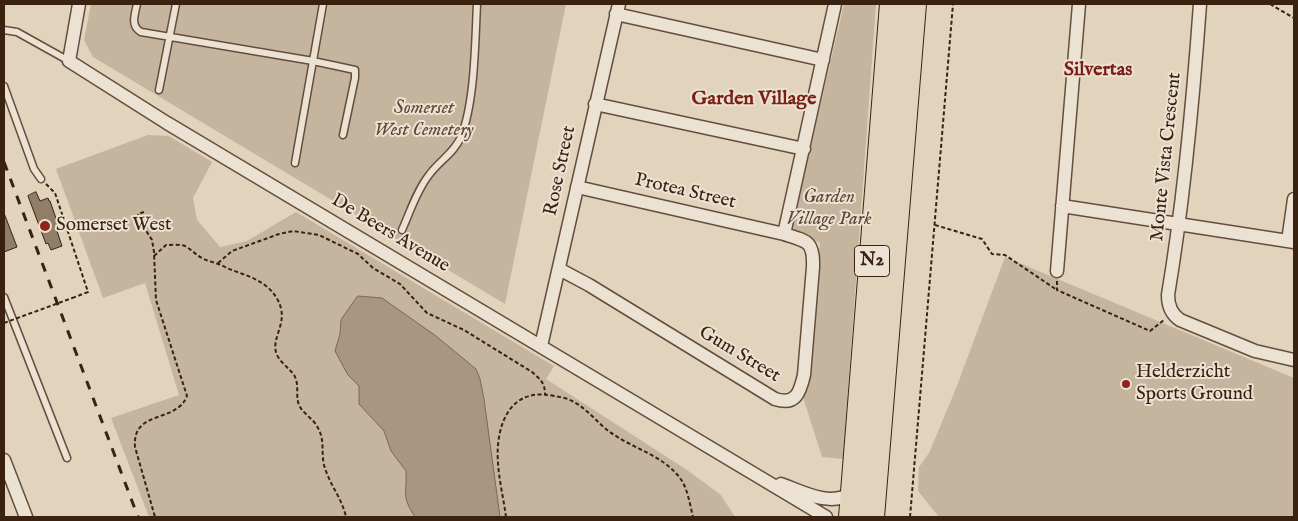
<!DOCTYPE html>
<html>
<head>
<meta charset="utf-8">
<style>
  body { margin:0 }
  #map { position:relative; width:1298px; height:521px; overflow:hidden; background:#e1d3bc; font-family:"IM FELL English",serif }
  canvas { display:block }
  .frame { position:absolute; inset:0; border:5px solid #3a2110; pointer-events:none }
</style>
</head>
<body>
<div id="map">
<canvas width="1298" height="521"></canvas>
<div class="frame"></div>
</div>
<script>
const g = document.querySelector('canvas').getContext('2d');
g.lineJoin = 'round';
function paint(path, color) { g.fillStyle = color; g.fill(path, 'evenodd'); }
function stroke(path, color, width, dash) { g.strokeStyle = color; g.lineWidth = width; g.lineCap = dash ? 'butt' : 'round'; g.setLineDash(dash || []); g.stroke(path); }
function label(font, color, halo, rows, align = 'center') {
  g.font = font + ' "IM FELL English",serif'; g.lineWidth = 4; g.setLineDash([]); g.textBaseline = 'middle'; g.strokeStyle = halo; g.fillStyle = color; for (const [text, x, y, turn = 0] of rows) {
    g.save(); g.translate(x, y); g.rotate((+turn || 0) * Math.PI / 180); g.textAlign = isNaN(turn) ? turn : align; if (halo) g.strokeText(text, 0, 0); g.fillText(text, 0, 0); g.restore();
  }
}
const green = new Path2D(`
  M91,4h475l-61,300 -412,-247 -9,-17z
  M844,4h32l-33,455 -21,-2 -20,-63 18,-151 -29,-13z
  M148,135l21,1 43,26 -19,36 4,22 23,27 27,-6 49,-29 258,154 -8,13 141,91 34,25 14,22h-586l-38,-99 68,-23 -34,-112 -42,15 -47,-129z
  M1005,257l289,121v139h-355l-21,-26 1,-24 10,-14 26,-62z`);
const water = new Path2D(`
  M358,296l24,2 54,38 40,33 4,10 4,20 16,118h-85c-14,-22 -8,-22 -9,-46l-15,-20 -7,-20 -25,-27v-18l-11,-11 -13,-24 5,-17 1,-14z`);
const building = new Path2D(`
  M36,192l4,9 8,-3 1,3h1l9,26 -3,1 6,18 -11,4 -3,-7 -2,1 -18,-48z
  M4,213l13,34 -13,5z`);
const path = new Path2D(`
  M1270,4l24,14
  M46,184l9,9 33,99 -13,5
  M144,212l-6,2v4l14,22 2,12 2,48 31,96c-11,28 -55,13 -52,51l20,70
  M935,225l47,14 10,15 13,1 52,35
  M154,256l12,-11c6,0 13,-1 19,1 7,4 12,10 19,13 4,2 9,3 14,5 5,1 9,5 14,6 16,6 34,11 44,27 16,25 -7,40 1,58 4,8 12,13 17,20 6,10 1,20 5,30 4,9 15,14 19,23 7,12 3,24 6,37 5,19 18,33 22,52
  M218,263l14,-12 47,-17 14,-3 26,4 39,19 15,14 27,16 27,29 37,17 68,42c8,7 13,11 13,22
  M1057,281v9l93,41 14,-11
  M506,517c-3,-23 -10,-48 -8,-72 3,-33 20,-57 56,-49 6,1 13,2 18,5 15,7 25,22 38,31 23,17 56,24 72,49 6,10 8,24 11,36
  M910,517l43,-513`);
const lane = new Path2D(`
  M137,4c-2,10 -7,22 4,28l172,29 42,9v8l-12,57
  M4,30l13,2 52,29
  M4,86l30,83 7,10
  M159,90l17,-86
  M295,163l28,-159
  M402,230c8,-18 15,-40 27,-55 10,-14 25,-22 32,-38 14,-36 14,-94 16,-133
  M4,297l63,161`);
const street = new Path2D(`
  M79,4l-10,57 98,62 659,394
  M1200,4c-7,98 -16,195 -32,291 0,11 3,19 12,25l75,31 39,9
  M616,14l207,46
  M595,104l209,45
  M1062,206l232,36
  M784,234l51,-230
  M1288,241l6,-42
  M559,269l30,16 186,114c21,7 25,-7 29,-24l9,-108c1,-26 -6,-26 -29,-33l-207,-47
  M1057,271l22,-267
  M541,346l78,-342
  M4,460l22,57
  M781,484c24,9 49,23 72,9`);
const highway = new Path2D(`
  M851,517l41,-513
  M872,517l42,-513`);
const rail = new Path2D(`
  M4,162l134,355`);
const pathBridge = new Path2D(`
  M4,323l71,-26`);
const markers = [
  [45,226,6,"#8f2418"],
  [1126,384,5,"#8f2418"]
];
const shields = [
  [872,261,35]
];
const shieldNames = [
  ["N2",872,261]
];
const parkNames = [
  ["Somerset",424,109],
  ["West Cemetery",424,131],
  ["Garden",829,198],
  ["Village Park",829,220]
];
const streetNames = [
  ["Monte Vista Crescent",1167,157,-84],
  ["Rose Street",561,171,-78],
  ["Protea Street",685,192,13],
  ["De Beers Avenue",390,234,31],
  ["Gum Street",739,355,31]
];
const poiNames = [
  ["Somerset West",56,226],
  ["Helderzicht",1136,373],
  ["Sports Ground",1136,395]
];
const neighbourhoodNames = [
  ["Silvertas",1098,71],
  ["Garden Village",754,100]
];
paint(green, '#c5b59f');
paint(water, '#a89682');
stroke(water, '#7c6754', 1);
paint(building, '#917e69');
stroke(building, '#3a2110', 1);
stroke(lane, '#644e3b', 9);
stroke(street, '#644e3b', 15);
stroke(highway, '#3a2110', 26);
stroke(path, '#3a2110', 2, [4, 2.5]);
stroke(lane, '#ece2d3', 6);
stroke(street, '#ece2d3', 12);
stroke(highway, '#e1d3bc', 24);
stroke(rail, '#3a2110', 3, [9, 9]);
stroke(pathBridge, '#3a2110', 2, [4, 2.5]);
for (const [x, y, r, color] of markers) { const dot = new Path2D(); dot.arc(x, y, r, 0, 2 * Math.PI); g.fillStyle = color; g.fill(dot); stroke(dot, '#ece2d3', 2); }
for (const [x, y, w] of shields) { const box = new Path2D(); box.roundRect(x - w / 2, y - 15.5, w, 31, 4); g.fillStyle = '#ece2d3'; g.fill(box); stroke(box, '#3a2110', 1); }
label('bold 18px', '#3a2110', null, shieldNames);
label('italic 19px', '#5d4634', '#ece2d3', parkNames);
label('19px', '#3a2110', '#ece2d3', streetNames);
label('19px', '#3a2110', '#ece2d3', poiNames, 'left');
label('bold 20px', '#7a1f14', '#ece2d3', neighbourhoodNames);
</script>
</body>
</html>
